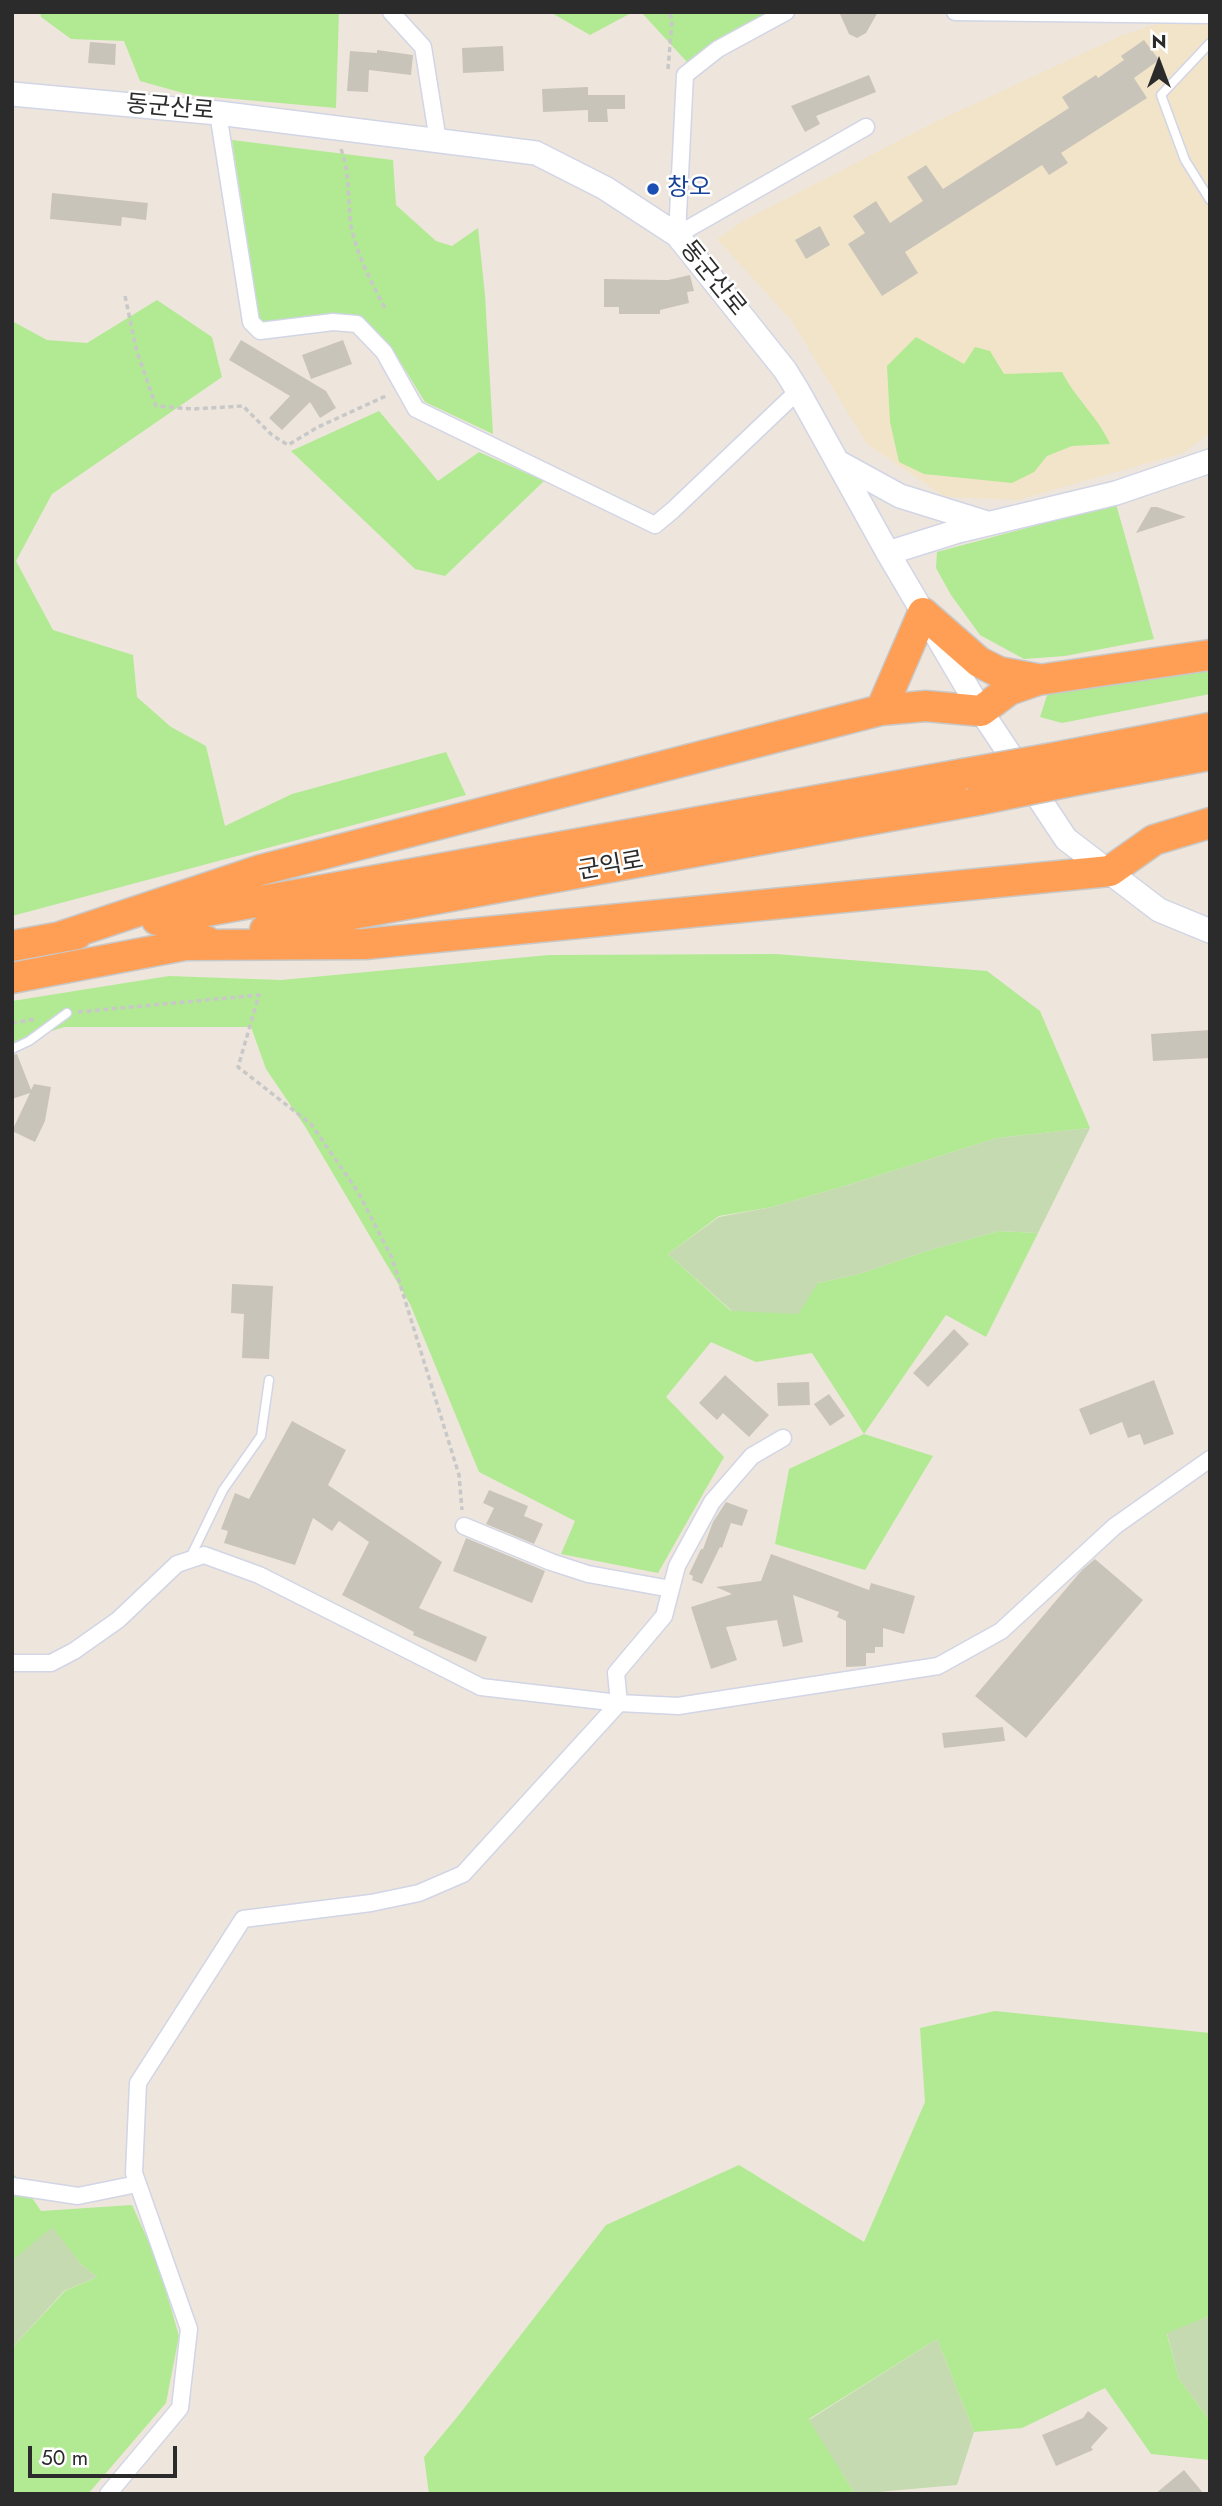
<!DOCTYPE html>
<html>
<head>
<meta charset="utf-8">
<style>
  body { margin:0 }
  #map { position:relative; width:1222px; height:2506px; overflow:hidden; background:#eee6dc; font-family:Jost,sans-serif }
  canvas { display:block }
  .frame { position:absolute; inset:0; border:14px solid #2b2b2b; pointer-events:none }
  .north { position:absolute; left:1124px; top:28px; width:70px; height:70px; -webkit-text-stroke:5px #fff; paint-order:stroke; rotate:0deg; font-size:19px; font-weight:700; line-height:28px; text-align:center; color:#2b2b2b }
  .north::after { content:''; display:block; margin:auto; width:24px; height:32px; background:#2b2b2b; clip-path:polygon(50% 0,100% 100%,50% 72%,0 100%) }
  .scale { position:absolute; left:28px; top:2446px; width:149px; height:32px; box-sizing:border-box; border:4px solid #2b2b2b; border-top:0; padding-left:9px; font-size:21px; line-height:24px; white-space:nowrap; color:#2b2b2b; -webkit-text-stroke:5px #fff; paint-order:stroke }
</style>
</head>
<body>
<div id="map">
<canvas width="1222" height="2506"></canvas>
<div class="frame"></div>
<div class="north">N</div>
<div class="scale">50 m</div>
</div>
<script>
const g = document.querySelector('canvas').getContext('2d');
g.lineJoin = 'round';
function paint(path, color) { g.fillStyle = color; g.fill(path, 'evenodd'); }
function stroke(path, color, width, dash) { g.strokeStyle = color; g.lineWidth = width; g.lineCap = dash ? 'butt' : 'round'; g.setLineDash(dash || []); g.stroke(path); }
function label(font, color, halo, rows, align = 'center') {
  g.font = font + ' Jost,"Noto Sans KR",sans-serif'; g.lineWidth = 5; g.setLineDash([]); g.textBaseline = 'middle'; g.strokeStyle = halo; g.fillStyle = color; for (const [text, x, y, turn = 0] of rows) {
    g.save(); g.translate(x, y); g.rotate((+turn || 0) * Math.PI / 180); g.textAlign = isNaN(turn) ? turn : align; if (halo) g.strokeText(text, 0, 0); g.fillText(text, 0, 0); g.restore();
  }
}
const education = new Path2D(`
  M1210,22v411l-27,20 -165,47 -73,-3 -78,-53 -76,-124 -74,-81 28,-19 190,-98 185,-86 39,-13z`);
const green = new Path2D(`
  M40,12h299l-3,96 -146,-13 -50,-14 -16,-40 -53,-2 -30,-22z
  M550,12h83l-43,23z
  M641,12h130l-84,50z
  M232,140l161,20 3,45 40,36 16,5 26,-18 7,67 8,139 -68,-32 -32,-52 -34,-35 -99,7z
  M157,300l55,37 10,40 -170,117 -36,67 37,69 80,25 4,42 34,30 35,19 19,80 67,-32 154,-42 20,43 -454,121v-595l35,19 40,3z
  M916,337l48,27 11,-17 15,4 14,23 58,-2c13,26 36,45 48,72l-38,2 -25,10 -13,16 -22,11 -88,-9 -25,-12 -9,-40 -3,-56z
  M379,411l59,70 41,-29 65,29 -99,95 -30,-7 -124,-118z
  M1116,504l38,135 -89,17 -41,3 -44,-24 -29,-40 -15,-27 1,-16z
  M1210,657v37l-148,29 -22,-6 10,-31z
  M776,954l211,17 53,40 50,117 -93,10 -149,47 -76,22 -53,9 -51,38 63,57 87,-28 41,-9 71,-24 69,-19 39,2 -52,104 -40,-22 -82,119 69,22 -68,114 -90,-26 14,-75 75,-35 -52,-81 -56,9 -45,-20 -45,55 58,60 -66,116 -97,-19 14,-33 -96,-49 -69,-168 -104,-176 -40,-59 -15,-42h-187l-52,17v-43l157,-25 112,4 268,-25z
  M995,2011l215,22v283l-43,18 12,45 31,42v39l-59,-6 -46,-66 -83,40 -48,4 -37,-93 -128,80 46,75h-426l-5,-37 34,-41 148,-191 133,-60 125,77 61,-140 -5,-74z
  M12,2173l8,7 21,31 91,-6 25,55 22,76 -13,67 -78,91h-76v-146l53,-57 32,-14 -16,-13 -29,-36 -40,33z`);
const cemetery = new Path2D(`
  M1090,1128l-52,105 -39,-2 -69,19 -71,24 -41,9 -20,31 -66,-3 -64,-57 51,-37 53,-10 76,-22 149,-47z
  M52,2227l29,37 16,13 -33,14 -52,57v-87z
  M1210,2316v105l-31,-42 -12,-46z
  M937,2339l37,93 -17,53 -102,9 -46,-74z`);
const building = new Path2D(`
  M839,12h39l-12,21 -9,5 -8,-4z
  M1144,40l15,20 -25,18 13,20 -86,55 7,10 -19,12 -7,-10 -137,87 13,21 -36,23 -34,-52 17,-11 -12,-17 23,-15 14,22 33,-22 -16,-24 19,-12 17,24 126,-81 -7,-11 34,-22 2,3 26,-18 -3,-4z
  M90,42l26,2 -1,21 -27,-2z
  M503,46l1,25 -41,2 -1,-25z
  M377,50l36,5 -2,20 -42,-5 -1,22 -21,-1 3,-40 27,2z
  M869,75l7,17 -60,24 4,8 -15,8 -14,-26z
  M588,87v8h37v14h-18l1,13h-20v-12l-45,2 -1,-23z
  M52,193l96,10 -2,17 -24,-3 -1,9 -71,-7z
  M820,226l10,19 -24,14 -11,-19z
  M690,275l4,16 -7,1 2,11 -29,7v4h-41v-7h-15v-28l64,1z
  M241,340l85,51 10,17 -16,10 -10,-16 -28,28 -13,-12 21,-22 -61,-36z
  M343,340l9,24 -41,15 -9,-24z
  M1151,507h6l29,10 -50,16z
  M1210,1030v28l-57,3 -2,-27z
  M17,1054l14,36 3,-6 17,3 -6,34 -10,21 -23,-11 18,-38 -18,6v-44z
  M232,1284l41,2 -4,73 -27,-1 2,-44 -13,-1z
  M954,1329l15,15 -41,43 -15,-14z
  M725,1375l44,40 -20,22 -26,-24 -6,7 -18,-17z
  M1154,1380l20,54 -30,11 -4,-11 -12,4 -6,-16 -32,13 -11,-26z
  M809,1382l1,23 -32,1 -1,-23z
  M829,1394l16,22 -15,10 -16,-22z
  M292,1421l54,29 -18,35 114,77 -23,46 68,29 -11,25 -63,-27 1,-3 -72,-37 27,-53 -30,-21 -7,10 -19,-13 -18,47 -71,-22 4,-12 -7,-2 14,-36 14,6z
  M489,1490l39,16 -4,10 19,8 -9,20 -48,-20 8,-16 -11,-5z
  M726,1502l22,8 -6,16 -11,-3 -9,25 -2,-1 -18,37 -10,-4 1,-4 -4,-2 12,-25h2l10,-27z
  M466,1538l79,33 -13,32 -79,-32z
  M771,1554l98,36 2,-7 44,13 -11,38 -21,-6v19h-8v6h-9v13l-20,1v-46l-9,-4 2,-5 -46,-17 10,47 -20,5 -6,-27 -51,7 11,33 -26,9 -20,-62 41,-13 -16,-7 45,-6z
  M1095,1559l48,41 -117,138 -51,-42 107,-126z
  M1003,1727l2,14 -61,7 -2,-15z
  M1088,2411l20,17 -17,19 2,3 -37,16 -14,-31 41,-17z
  M1184,2470l20,24h-49z`);
const path = new Path2D(`
  M668,69l4,-49 -3,-8
  M341,149c10,27 6,50 10,77 6,29 20,56 34,82
  M125,296l12,56 19,54 37,3 50,-3 29,29 16,10 30,-18 70,-32
  M78,1012l181,-17 -21,72 73,57 47,68 34,66 67,217 3,35
  M12,1023l24,-4`);
const lane = new Path2D(`
  M1210,43l-49,52 24,65 25,40
  M12,1049l17,-8 38,-28
  M190,1558l33,-68 38,-54 8,-56`);
const street = new Path2D(`
  M391,12l32,35 15,94
  M955,12l255,3
  M218,113l33,209 9,9 73,-9 24,2 27,28 32,57 239,116 18,-15 125,-119
  M677,235l8,-160 33,-26 68,-37
  M677,235l189,-108
  M464,1526l87,36 37,12 83,15
  M12,1663h39l23,-12 44,-31 59,-56 27,-9 55,20 222,112 138,16 59,3 260,-40 63,-35 114,-105 95,-67
  M12,2186l66,10 59,-12
  M108,2494l72,-86 9,-79 -55,-156 4,-90 105,-164 128,-16 48,-10 44,-19 156,-171 -3,-30 48,-57 13,-50 35,-64 40,-46 31,-18`);
const secondary = new Path2D(`
  M12,94l206,19 318,40 69,35 72,47 108,135 13,21 90,162 93,158 85,128 93,71 51,21
  M838,462l62,34 87,27
  M888,553l70,-22 158,-38 94,-32`);
const highway = new Path2D(`
  M881,710l42,-97 56,49 20,10 38,7
  M1053,758l157,-30
  M1066,782l144,-27
  M157,920l806,-146
  M265,930l713,-130
  M60,937l201,-67 620,-160 45,-4 55,5 28,-21 29,-10 172,-25
  M187,945l178,-1 745,-73 44,-31 56,-17
  M12,946l65,-12
  M12,978l194,-37`);
const highwayBridge = new Path2D(`
  M963,774l90,-16
  M978,800l88,-18`);
const markers = [
  [653,189,7,"#1a4fb4"]
];
const streetNames = [
  ["동군산로",170,109,5],
  ["동군산로",712,279,51],
  ["군익로",611,867,-10]
];
const transitNames = [
  ["창오",667,189]
];
paint(education, '#f2e4c9');
paint(green, '#b1ea93');
paint(cemetery, '#c5dab1');
paint(building, '#c9c4ba');
stroke(lane, '#d1d5e5', 11);
stroke(street, '#d1d5e5', 19);
stroke(secondary, '#d1d5e5', 26);
stroke(highway, '#c8c8c8', 33);
stroke(path, '#c8c8c8', 3.5, [5, 3.5]);
stroke(lane, '#fff', 8);
stroke(street, '#fff', 16);
stroke(secondary, '#fff', 23);
stroke(highway, '#ff9f56', 30);
stroke(highwayBridge, '#c8c8c8', 33, []);
stroke(highwayBridge, '#ff9f56', 30);
for (const [x, y, r, color] of markers) { const dot = new Path2D(); dot.arc(x, y, r, 0, 2 * Math.PI); g.fillStyle = color; g.fill(dot); stroke(dot, '#fff', 2.5); }
label('24px', '#2b2b2b', '#fff', streetNames);
label('24px', '#164399', '#fff', transitNames, 'left');
</script>
</body>
</html>
